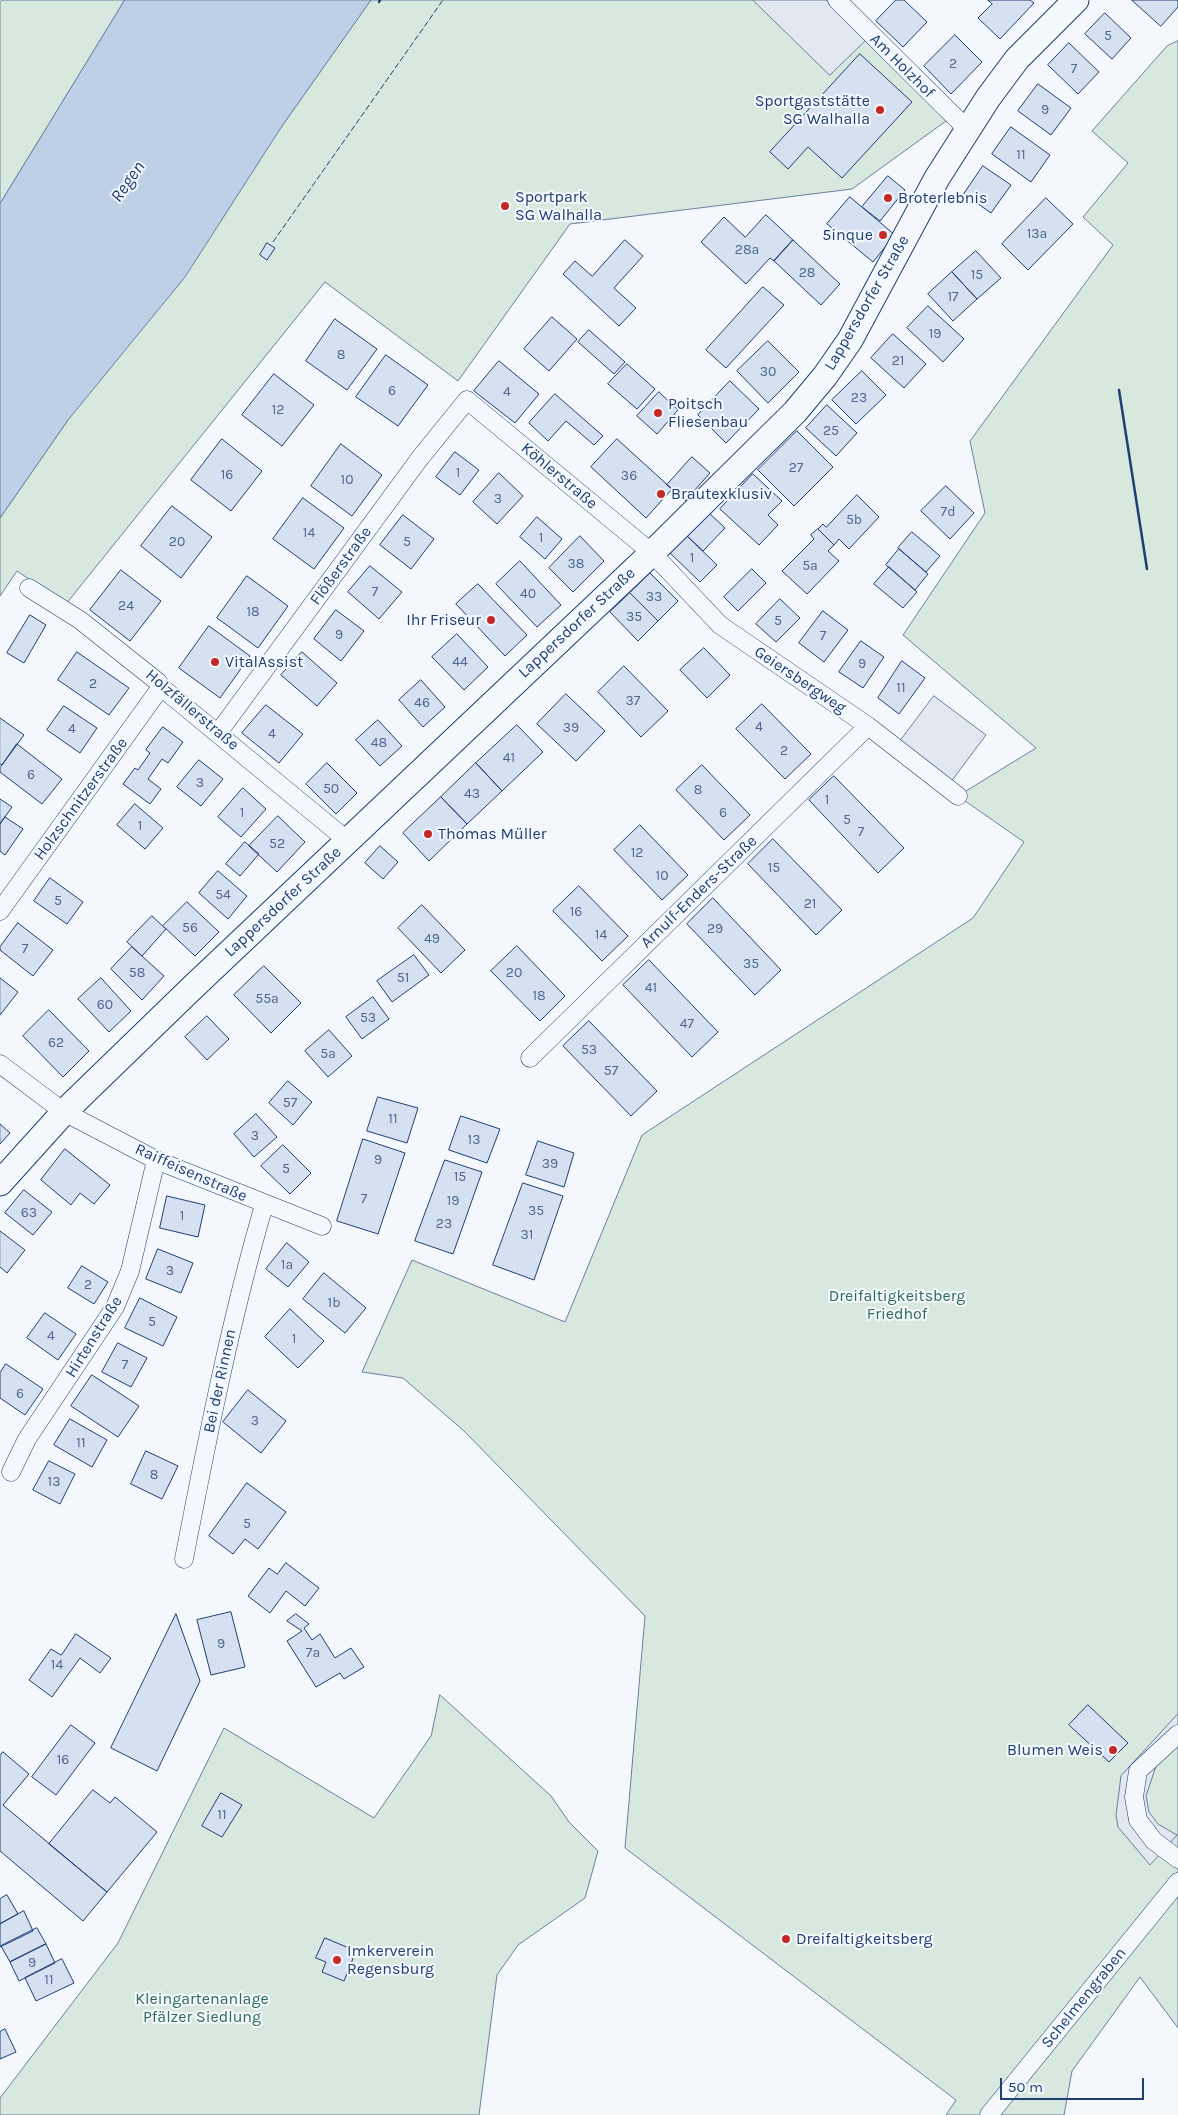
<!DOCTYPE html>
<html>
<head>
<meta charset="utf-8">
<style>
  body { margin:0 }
  #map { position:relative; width:1178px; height:2115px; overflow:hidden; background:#f4f7fb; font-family:Karla,sans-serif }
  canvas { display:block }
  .scale { position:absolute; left:1000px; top:2078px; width:144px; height:22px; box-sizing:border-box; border:2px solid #1d3f73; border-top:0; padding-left:6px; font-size:15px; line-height:18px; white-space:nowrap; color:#1d3f73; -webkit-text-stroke:4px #f4f7fb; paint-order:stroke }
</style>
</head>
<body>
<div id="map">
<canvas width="1178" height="2115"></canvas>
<div class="scale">50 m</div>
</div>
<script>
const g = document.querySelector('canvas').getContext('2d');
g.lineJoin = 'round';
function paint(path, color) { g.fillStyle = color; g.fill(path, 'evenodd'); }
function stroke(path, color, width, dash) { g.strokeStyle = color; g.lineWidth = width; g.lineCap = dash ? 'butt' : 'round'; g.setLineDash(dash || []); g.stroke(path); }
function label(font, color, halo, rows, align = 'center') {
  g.font = font + ' Karla,sans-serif'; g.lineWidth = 4; g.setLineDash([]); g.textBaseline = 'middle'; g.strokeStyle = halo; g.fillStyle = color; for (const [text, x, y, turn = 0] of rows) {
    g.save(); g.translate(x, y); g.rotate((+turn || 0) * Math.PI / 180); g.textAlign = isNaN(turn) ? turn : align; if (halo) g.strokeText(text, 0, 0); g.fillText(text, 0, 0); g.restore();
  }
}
const green = new Path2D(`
  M2,0h123l-125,204v-201z
  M371,0h455l120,121 -94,68 -282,35 -112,157 -133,-99 -259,322 -49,-33 -17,25v-78l68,-98 214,-294z
  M1178,41v1987l-38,-51 -68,94 -8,44h-118l10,-15 -331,-252 20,-232 -181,-185 -61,-53 -41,-6 50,-112 153,62 77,-187 331,-217 51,-76 -66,-46 78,-48 -133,-113 82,-122 -15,-72 143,-196 -30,-28 45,-54 -36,-32 75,-85z
  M440,1695l111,101 18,26 29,29 -13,47 -67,47 -21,30 -18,140h-479v-17l118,-155 106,-215 150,90 57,-82z`);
const parking = new Path2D(`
  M753,0h73l40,40 -36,35z
  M934,696l52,39 -39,52 -52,-39z
  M1178,1714v17l-21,32 -11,33 3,16 9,12 19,11 -27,30 -32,-38 -2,-12 5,-39z`);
const water = new Path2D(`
  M125,0h246l-89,126 -97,151 -117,143 -68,98v-314z`);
const building = new Path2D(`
  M896,0h8l23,22 -24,25 -27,-26z
  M988,0h42l4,3 -34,36 -22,-21 14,-14z
  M1132,0h46v7l-17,19z
  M1105,13l26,25 -19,21 -27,-25z
  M955,35l27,27 -31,32 -27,-28z
  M1069,43l30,29 -21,22 -30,-29z
  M860,54l52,48 -70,76 -34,-31 -20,22 -18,-17z
  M1038,84l33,24 -20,27 -33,-24z
  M1011,127l39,28 -19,27 -39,-28z
  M983,166l28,19 -20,28 -27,-19z
  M888,176l17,14 -25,31 -18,-14z
  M850,197l45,38 -22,27 -46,-38z
  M1046,198l27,26 -45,46 -26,-26z
  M766,215l27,25 -19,21 -4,-3 -24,26 -45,-42 23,-25 21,20z
  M625,240l18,16 -29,32 22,20 -17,18 -56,-52 12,-13 17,15z
  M793,240l47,44 -19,21 -47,-44z
  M267,243l8,5 -8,12 -7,-5z
  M976,251l25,27 -24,21 -25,-27z
  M952,272l25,27 -24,22 -25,-27z
  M763,287l21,18 -58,63 -20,-18z
  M928,306l36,33 -21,23 -36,-34z
  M552,317l25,22 -28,32 -25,-22z
  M335,319l42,30 -30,41 -41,-29z
  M589,330l36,32 -11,12 -36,-32z
  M893,334l33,30 -22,24 -33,-30z
  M768,341l31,31 -31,31 -31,-32z
  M386,355l42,30 -30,41 -42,-29z
  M499,361l40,33 -24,29 -41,-32z
  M627,364l28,25 -18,20 -29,-25z
  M862,371l24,24 -30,29 -24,-24z
  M274,374l40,31 -32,41 -40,-31z
  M730,381l29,28 -33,34 -28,-28z
  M659,392l19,18 -21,24 -20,-18z
  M555,394l48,42 -9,9 -28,-24 -18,20 -19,-18z
  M827,405l30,28 -21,23 -30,-28z
  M797,431l36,36 -39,39 -36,-36z
  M222,439l40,32 -31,40 -40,-31z
  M617,439l55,50 -26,29 -55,-51z
  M341,444l41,31 -30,41 -41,-30z
  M455,452l24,18 -19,25 -24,-18z
  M692,457l18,16 -25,28 -18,-16z
  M499,473l24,23 -26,28 -24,-22z
  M753,474l29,27 -14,14 10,10 -19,20 -39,-36z
  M946,486l28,27 -24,26 -29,-28z
  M857,495l22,22 -30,32 -10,-10 -5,6 -16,-16 5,-5 3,3z
  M303,498l41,30 -30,41 -41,-30z
  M172,506l40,31 -31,41 -40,-32z
  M708,512l17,16 -22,23 -17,-16z
  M403,515l31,24 -23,30 -31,-24z
  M537,517l25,22 -17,20 -25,-22z
  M818,529l16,16 -6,6 11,10 -32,33 -25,-23 32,-32 -3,-4z
  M912,532l28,24 -14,16 -28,-24z
  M684,533l33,32 -17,17 -32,-31z
  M580,536l24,25 -31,31 -24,-24z
  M899,549l29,25 -13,16 -29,-25z
  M520,561l41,44 -24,22 -41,-43z
  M370,566l32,26 -23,27 -31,-27z
  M889,567l28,25 -14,16 -29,-24z
  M752,569l14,14 -28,28 -14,-14z
  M121,570l40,31 -31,40 -40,-31z
  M650,573l28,28 -20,20 -28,-28z
  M247,576l41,30 -30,42 -41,-30z
  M478,584l49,51 -22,21 -49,-52z
  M630,593l28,28 -20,20 -28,-29z
  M780,599l20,19 -24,24 -20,-18z
  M336,610l28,21 -23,30 -27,-22z
  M823,611l25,19 -24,32 -25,-19z
  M30,615l16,10 -22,38 -17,-10z
  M209,626l41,30 -30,42 -41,-30z
  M457,634l31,33 -24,23 -32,-33z
  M861,641l23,16 -21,31 -24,-16z
  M704,648l26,27 -23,23 -27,-28z
  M77,652l52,36 -20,27 -51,-35z
  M302,652l35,31 -20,23 -36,-31z
  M902,661l23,17 -26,36 -21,-16z
  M624,666l44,45 -27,26 -43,-45z
  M421,680l24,27 -22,20 -24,-27z
  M566,694l39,37 -29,30 -39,-37z
  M762,704l49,50 -26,25 -49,-50z
  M266,705l37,29 -24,29 -37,-30z
  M64,706l33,22 -17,25 -33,-23z
  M0,718l24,17 -22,30 -2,-1z
  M378,720l24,26 -22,20 -24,-26z
  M517,725l26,27 -41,39 -26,-28z
  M163,727l20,15 -15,21 -6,-4 -14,20 13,10 -11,15 -27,-20 12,-16 3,2 12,-17 -4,-3z
  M17,744l45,35 -20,25 -42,-32v-4z
  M199,760l24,19 -22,27 -24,-19z
  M327,763l30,30 -21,21 -30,-30z
  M476,763l26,28 -35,33 -26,-27z
  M702,765l48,50 -26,25 -48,-50z
  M834,776l70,72 -26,25 -69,-73z
  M243,788l23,21 -25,28 -23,-20z
  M441,797l26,27 -38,37 -26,-28z
  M0,799l12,8 -12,17z
  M135,804l28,24 -18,21 -28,-24z
  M278,816l27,26 -28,30 -28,-26z
  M5,817l18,12 -18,26 -5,-4v-27z
  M640,825l48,50 -26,25 -48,-50z
  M773,839l69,71 -26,25 -68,-71z
  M245,842l14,12 -19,22 -14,-12z
  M380,846l18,16 -15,17 -18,-16z
  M218,871l29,25 -19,23 -29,-26z
  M50,878l33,24 -16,22 -33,-23z
  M579,886l49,50 -26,25 -49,-50z
  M713,898l68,72 -26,25 -68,-71z
  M187,902l32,30 -24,24 -32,-30z
  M422,905l43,45 -24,23 -43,-45z
  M152,916l14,13 -24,27 -15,-14z
  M18,923l35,27 -20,26 -33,-26v-3z
  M517,946l48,50 -25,25 -49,-50z
  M132,947l32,29 -22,24 -31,-31z
  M414,955l15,20 -37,27 -15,-21z
  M649,960l69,72 -26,25 -69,-72z
  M264,966l37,37 -30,30 -37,-38z
  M0,978l18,14 -18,23z
  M101,978l30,33 -22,21 -31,-33z
  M373,997l16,22 -27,20 -16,-22z
  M49,1010l40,41 -26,26 -40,-41z
  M207,1016l22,23 -22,21 -22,-23z
  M589,1021l68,70 -26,25 -68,-70z
  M329,1030l23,26 -24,21 -23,-26z
  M288,1081l24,21 -19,23 -24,-22z
  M378,1097l40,11 -11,35 -40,-12z
  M256,1114l21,23 -23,20 -20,-23z
  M461,1116l39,13 -13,34 -38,-13z
  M0,1124l10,9 -10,11z
  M363,1139l42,14 -27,81 -41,-13z
  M538,1141l36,12 -10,34 -38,-12z
  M283,1145l28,28 -21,21 -29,-28z
  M65,1149l45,36 -16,19 -14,-11 -9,12 -30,-25z
  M445,1160l37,12 -29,82 -38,-13z
  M523,1183l40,13 -29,84 -41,-15z
  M24,1190l28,22 -19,23 -28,-22z
  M167,1196l38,9 -7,32 -38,-9z
  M0,1231l25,19 -18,23 -7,-6z
  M287,1243l22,19 -21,25 -22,-18z
  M158,1249l35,14 -12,30 -35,-14z
  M82,1266l26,16 -14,22 -26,-16z
  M324,1273l42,35 -21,25 -42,-34z
  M140,1298l37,19 -14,29 -38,-18z
  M290,1309l34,32 -26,27 -33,-31z
  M45,1313l31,21 -18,26 -31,-22z
  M118,1343l29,15 -16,29 -29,-15z
  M6,1364l37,25 -18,26 -25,-17v-25z
  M92,1375l47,31 -21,31 -47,-31z
  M248,1390l38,31 -25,32 -38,-31z
  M70,1419l37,21 -15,27 -38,-22z
  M146,1451l32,15 -16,33 -31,-15z
  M49,1461l26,13 -15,30 -27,-14z
  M247,1483l39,29 -28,37 -13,-10 -12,15 -24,-18z
  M286,1563l33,25 -14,18 -19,-15 -16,22 -22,-17 21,-28 8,6z
  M231,1612l14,55 -34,8 -14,-55z
  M176,1614l24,67 -43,90 -46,-23z
  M296,1614l13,10 -5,4 8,12 8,-6 15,24 16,-10 13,19 -20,12 -4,-6 -24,14 -29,-46 15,-10 -15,-10z
  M76,1634l35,24 -11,15 -20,-15 -28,39 -23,-17 22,-31 10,6z
  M1088,1705l40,38 -19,19 -40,-37z
  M71,1725l24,18 -39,52 -24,-18z
  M3,1752l26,22 -26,31 104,87 -24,29 -83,-70v-95z
  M93,1790l17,13 5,-6 42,35 -50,60 -58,-48z
  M221,1793l21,12 -20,32 -20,-11z
  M7,1895l11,19 -18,10v-25z
  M24,1911l9,20 -33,16v-23z
  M37,1928l9,16 -36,18 -9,-16z
  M325,1938l31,13 -12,30 -22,-9 4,-10 -10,-4z
  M46,1944l9,19 -36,18 -9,-19z
  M62,1959l12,24 -38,18 -11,-23z
  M5,2029l11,23 -16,7v-27z`);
const street = new Path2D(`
  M837,0l131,130
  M29,588l51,32 78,62 3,5 187,154
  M218,733l202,-275 47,-58 185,153 68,72 148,101 90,70
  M0,911l161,-224
  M530,1058l338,-332
  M0,1064l64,48 92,48 166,66
  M11,1472l16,-33 88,-132 15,-36 26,-111
  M184,1559c23,-119 46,-237 80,-354
  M1178,1734l-40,37 -4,26 4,23 16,21 24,18
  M989,2115l189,-233`);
const secondary = new Path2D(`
  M0,1183l64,-71 128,-124 460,-435 143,-141 30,-36 25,-36 87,-162 51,-80 29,-39 59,-59`);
const fence = new Path2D(`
  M273,242l170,-242`);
const wall = new Path2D(`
  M379,2l1,-2
  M1119,390l28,179`);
const markers = [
  [880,110,5,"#c62828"],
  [888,198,5,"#c62828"],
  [505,206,5,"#c62828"],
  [883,235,5,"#c62828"],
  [658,413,5,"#c62828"],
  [661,494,5,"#c62828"],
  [491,620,5,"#c62828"],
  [215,662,5,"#c62828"],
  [428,834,5,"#c62828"],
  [1113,1750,5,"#c62828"],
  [786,1939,5,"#c62828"],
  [337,1960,5,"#c62828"]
];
const numberNames = [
  ["5",1108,36],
  ["2",953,64],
  ["7",1074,69],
  ["9",1045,110],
  ["11",1021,155],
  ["13a",1037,234],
  ["28a",747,250],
  ["28",807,273],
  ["15",977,275],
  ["17",953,297],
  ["19",935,334],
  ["8",341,355],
  ["21",898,361],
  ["30",768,372],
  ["6",392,391],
  ["4",507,392],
  ["23",859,398],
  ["12",278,410],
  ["25",831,431],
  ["27",796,468],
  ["1",458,473],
  ["16",227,475],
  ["36",629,476],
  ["10",347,480],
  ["3",498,499],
  ["7d",948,512],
  ["5b",854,520],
  ["14",309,533],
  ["1",541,538],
  ["20",177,542],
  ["5",407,542],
  ["1",692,558],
  ["38",576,564],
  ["5a",810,566],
  ["7",375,592],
  ["40",528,594],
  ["33",654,597],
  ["24",126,606],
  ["18",253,612],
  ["35",634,617],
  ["5",778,621],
  ["9",339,635],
  ["7",823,636],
  ["44",460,662],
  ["9",862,664],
  ["2",93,684],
  ["11",901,688],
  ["37",633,701],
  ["46",422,703],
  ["4",759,727],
  ["39",571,728],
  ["4",72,729],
  ["4",272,734],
  ["48",379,743],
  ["2",784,751],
  ["41",509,758],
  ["6",31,775],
  ["3",200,783],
  ["50",331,789],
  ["8",698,790],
  ["43",472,794],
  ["1",827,800],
  ["1",242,813],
  ["6",723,813],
  ["5",847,820],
  ["1",140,826],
  ["7",861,832],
  ["52",277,844],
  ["12",637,853],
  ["15",774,868],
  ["10",662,876],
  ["54",223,895],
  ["5",58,901],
  ["21",810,904],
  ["16",576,912],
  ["56",190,928],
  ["29",715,929],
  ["14",601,935],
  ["49",432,939],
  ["7",25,949],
  ["35",751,964],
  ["58",137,973],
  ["20",514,973],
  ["51",403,978],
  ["41",651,988],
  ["18",539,996],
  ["55a",267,999],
  ["60",105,1005],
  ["53",368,1018],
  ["47",687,1024],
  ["62",56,1043],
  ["53",589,1050],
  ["5a",328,1054],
  ["57",611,1071],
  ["57",290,1103],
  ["11",393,1119],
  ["3",255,1136],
  ["13",474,1140],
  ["9",378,1160],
  ["39",550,1164],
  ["5",286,1169],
  ["15",460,1177],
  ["7",364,1199],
  ["19",453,1201],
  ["35",536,1211],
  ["63",29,1213],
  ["1",182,1216],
  ["23",444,1224],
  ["31",527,1235],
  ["1a",287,1265],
  ["3",170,1271],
  ["2",88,1285],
  ["1b",334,1303],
  ["5",152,1322],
  ["4",51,1336],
  ["1",294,1339],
  ["7",125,1365],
  ["6",20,1394],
  ["3",255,1421],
  ["11",81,1443],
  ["8",154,1475],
  ["13",54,1482],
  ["5",247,1524],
  ["9",221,1644],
  ["7a",313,1653],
  ["14",57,1665],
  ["16",63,1760],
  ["11",222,1815],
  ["9",32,1963],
  ["11",49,1980]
];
const streetNames = [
  ["Am Holzhof",902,66,45],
  ["Lappersdorfer Straße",867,303,-60],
  ["Köhlerstraße",559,476,40],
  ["Flößerstraße",341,566,-54],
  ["Lappersdorfer Straße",577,623,-43],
  ["Geiersbergweg",800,680,34],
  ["Holzfällerstraße",192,710,40],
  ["Holzschnitzerstraße",81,799,-54],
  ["Arnulf-Enders-Straße",699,892,-44],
  ["Lappersdorfer Straße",283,902,-43],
  ["Raiffeisenstraße",191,1173,24],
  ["Hirtenstraße",94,1337,-58],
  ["Bei der Rinnen",220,1381,-78],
  ["Schelmengraben",1084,1998,-51]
];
const poiNames = [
  ["Sportgaststätte",870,101,"right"],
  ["SG Walhalla",870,119,"right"],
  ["Sportpark",515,197],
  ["SG Walhalla",515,215],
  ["Broterlebnis",898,198],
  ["5inque",873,235,"right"],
  ["Poitsch",668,404],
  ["Fliesenbau",668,422],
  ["Brautexklusiv",671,494],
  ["Ihr Friseur",481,620,"right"],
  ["VitalAssist",225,662],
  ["Thomas Müller",438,834],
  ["Blumen Weis",1103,1750,"right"],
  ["Dreifaltigkeitsberg",796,1939],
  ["Imkerverein",347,1951],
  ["Regensburg",347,1969]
];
const parkNames = [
  ["Dreifaltigkeitsberg",897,1296],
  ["Friedhof",897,1314],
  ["Kleingartenanlage",202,1999],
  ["Pfälzer Siedlung",202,2017]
];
const waterNames = [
  ["Regen",128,182,-55]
];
paint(green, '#d7e8df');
stroke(green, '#687fa3', 1);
paint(parking, '#e3e8f0');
stroke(parking, '#687fa3', 1);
paint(water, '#bed0e5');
stroke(water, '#687fa3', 1);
paint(building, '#d5e0f0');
stroke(building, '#1d3f73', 1);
stroke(street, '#1d3f73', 19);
stroke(secondary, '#1d3f73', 27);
stroke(street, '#f4f7fb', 18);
stroke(secondary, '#f4f7fb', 25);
stroke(fence, '#1d3f73', 1, [6, 2.5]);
stroke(wall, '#1d3f73', 2.5);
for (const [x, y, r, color] of markers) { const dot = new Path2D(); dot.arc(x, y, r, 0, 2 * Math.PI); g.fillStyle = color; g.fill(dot); stroke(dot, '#f4f7fb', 2); }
label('14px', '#4b6792', null, numberNames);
label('16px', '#1d3f73', '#f4f7fb', streetNames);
label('16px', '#1d3f73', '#f4f7fb', poiNames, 'left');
label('16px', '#2c6c60', '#f4f7fb', parkNames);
label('italic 18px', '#1d3f73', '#f4f7fb', waterNames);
</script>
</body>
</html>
